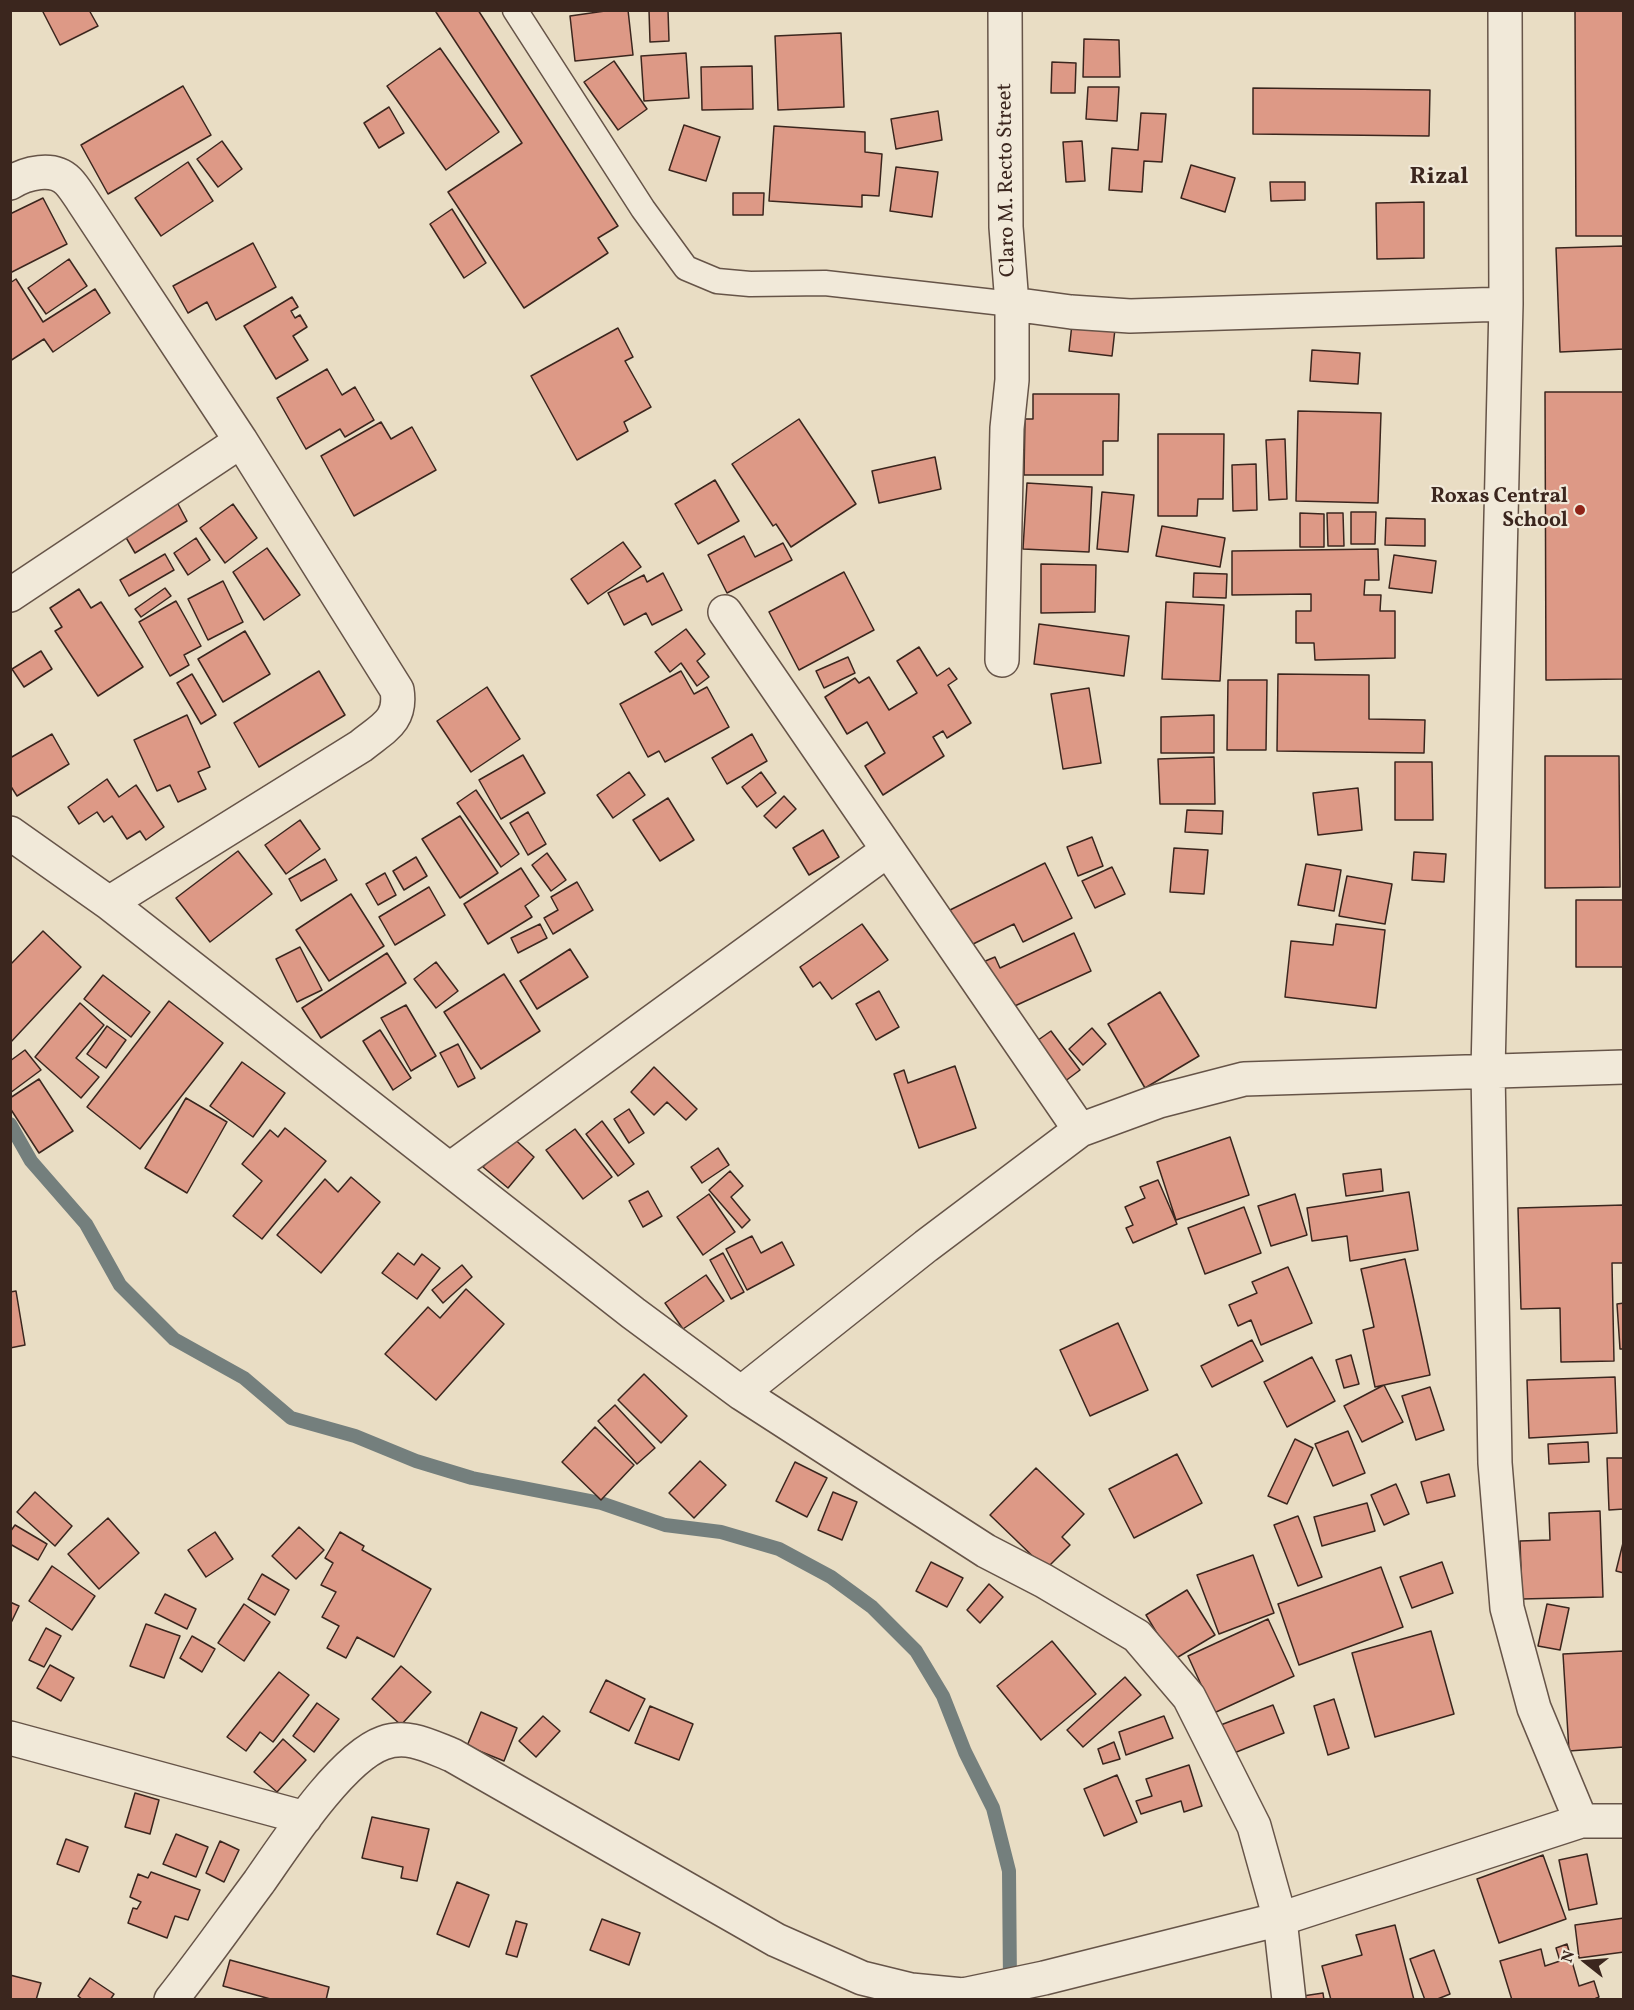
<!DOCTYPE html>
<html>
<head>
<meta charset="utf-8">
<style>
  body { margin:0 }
  #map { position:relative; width:1634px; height:2010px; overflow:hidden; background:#e9ddc4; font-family:Vollkorn,serif }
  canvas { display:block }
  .frame { position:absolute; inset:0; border:12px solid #3b261e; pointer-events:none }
  .north { position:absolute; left:1556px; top:1932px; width:60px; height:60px; -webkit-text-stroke:4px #f1e9d9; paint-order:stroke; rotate:287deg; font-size:16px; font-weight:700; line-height:24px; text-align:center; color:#3b261e }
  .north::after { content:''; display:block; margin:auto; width:21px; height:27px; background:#3b261e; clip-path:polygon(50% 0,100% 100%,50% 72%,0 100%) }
</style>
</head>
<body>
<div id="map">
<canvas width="1634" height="2010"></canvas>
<div class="frame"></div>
<div class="north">N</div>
</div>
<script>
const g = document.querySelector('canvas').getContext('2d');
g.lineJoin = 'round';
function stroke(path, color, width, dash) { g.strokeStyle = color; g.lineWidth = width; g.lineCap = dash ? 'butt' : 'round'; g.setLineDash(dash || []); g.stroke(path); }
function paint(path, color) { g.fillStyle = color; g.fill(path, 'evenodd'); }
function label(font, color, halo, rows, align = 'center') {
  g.font = font + ' Vollkorn,serif'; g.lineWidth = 4.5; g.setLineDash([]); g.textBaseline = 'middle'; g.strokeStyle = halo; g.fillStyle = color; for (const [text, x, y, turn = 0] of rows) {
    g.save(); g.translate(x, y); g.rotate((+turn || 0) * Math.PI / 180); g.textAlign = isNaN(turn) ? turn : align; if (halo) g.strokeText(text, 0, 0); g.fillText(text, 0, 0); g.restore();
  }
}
const stream = new Path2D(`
  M10,1124l21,37 55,63 34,61 54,54 70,39 47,40 64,18 61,25 56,17 129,25 64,22 56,7 58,17 52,28 41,30 44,44 27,45 22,56 28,56 16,63 1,114`);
const building = new Path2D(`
  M42,10h47l9,16 -38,19z
  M438,10h40l140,216 -20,12 10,15 -84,55 -76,-116 74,-49 -86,-131z
  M612,10h16l5,45 -58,6 -5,-45z
  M649,10h19l1,31 -19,1z
  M1575,10h49v226h-48z
  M841,33l3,74 -66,3 -3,-74z
  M1084,39l35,1 1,37h-37z
  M440,48l59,84 -53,38 -59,-84z
  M686,53l3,45 -45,3 -3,-45z
  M614,61l33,48 -29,21 -34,-48z
  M1052,62l24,1 -1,30h-24z
  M752,66l1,43 -51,1 -1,-43z
  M183,86l28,49 -103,59 -27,-49z
  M1088,87h31l-2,34 -31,-2z
  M1253,88l177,2 -1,46 -176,-2z
  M389,107l15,26 -25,15 -15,-25z
  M938,111l4,29 -46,9 -5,-30z
  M1141,113l25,1 -4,48 -18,-1 -2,31 -33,-2 3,-42 26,2z
  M684,125l36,12 -14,44 -37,-11z
  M774,126l91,6v20l17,2 -3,42 -17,-1v12l-93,-6z
  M222,141l20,28 -24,18 -21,-28z
  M1082,141l3,40 -19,1 -3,-40z
  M188,162l25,39 -52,35 -26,-38z
  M1191,165l44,13 -10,34 -44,-14z
  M896,167l42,5 -6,45 -42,-6z
  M1270,182h35v18l-34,1z
  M733,193h31l-1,22h-30z
  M43,198l24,46 -57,29v-59z
  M1424,202v56l-47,1 -1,-56z
  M452,209l34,54 -22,15 -34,-54z
  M253,243l23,44 -60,33 -9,-18 -19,11 -15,-27z
  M1624,246v103l-64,3 -4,-104z
  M69,259l18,27 -41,28 -18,-26z
  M16,279l27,43 52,-33 15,24 -57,39 -9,-13 -34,22v-78z
  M292,297l6,10 -7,4 4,7 5,-3 7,12 -14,9 15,24 -32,19 -32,-53z
  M1072,324l43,5 -3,27 -43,-5z
  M618,328l15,29 -8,4 26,46 -27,15 4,9 -51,29 -46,-84z
  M1312,350l48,3 -2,31 -48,-3z
  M327,369l15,26 13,-8 19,33 -29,17 -5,-8 -34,20 -29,-51z
  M1545,392h79v287l-78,1z
  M1033,394h86l-1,47h-15v34h-79l1,-56h8z
  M1298,411l83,2 -3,90 -82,-2z
  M799,419l57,85 -65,43 -15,-23 -3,2 -41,-62z
  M381,422l10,17 21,-12 24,43 -82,46 -33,-60z
  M1158,434h66l-1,65h-25l-1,17h-39z
  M1285,439l2,60 -18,1 -3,-60z
  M935,457l6,32 -62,14 -7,-32z
  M1256,464l1,46 -24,1 -1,-46z
  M715,480l24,41 -41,23 -23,-40z
  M1027,483l65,4 -3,65 -66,-3z
  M1102,492l32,3 -6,57 -31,-3z
  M177,502l10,19 -52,32 -11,-19z
  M233,504l24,34 -32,25 -25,-35z
  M1351,512h25l-1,32h-24z
  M1300,513l24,1v33h-24z
  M1327,513h16l1,33h-16z
  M1386,518l39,1v27l-40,-1z
  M1162,526l63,12 -5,29 -64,-11z
  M744,536l11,21 28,-14 9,17 -65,33 -19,-38z
  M196,538l14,22 -22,15 -14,-22z
  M623,542l18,25 -53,37 -17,-25z
  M267,548l33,47 -36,25 -31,-48z
  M1378,549l1,31h-14l-1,15h17l-1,16h15v47l-80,2 -1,-17h-18v-32h15v-17l-79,1v-44z
  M165,554l9,16 -45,26 -9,-16z
  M1394,555l42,6 -4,32 -43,-5z
  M1041,564l55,1 -1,47 -54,1z
  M844,572l30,58 -75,40 -30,-58z
  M663,573l19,37 -30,15 -6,-12 -22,12 -16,-32 36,-18 3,7z
  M1194,573l33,1 -1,24 -33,-1z
  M223,581l20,41 -35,18 -20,-41z
  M165,588l6,8 -30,21 -6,-8z
  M79,589l12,19 10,-6 42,65 -45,29 -43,-65 7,-4 -12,-19z
  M176,601l25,45 -17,9 5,10 -19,11 -31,-54z
  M1166,602l58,3 -4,76 -58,-2z
  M1039,624l90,12 -5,40 -90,-12z
  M686,629l19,25 -8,7 12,16 -12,9 -16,-23 -11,9 -15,-20z
  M245,631l25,43 -47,28 -25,-43z
  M919,647l18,29 12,-8 8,11 -9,6 23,38 -24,15 -4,-7 -10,6 11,19 -61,39 -18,-29 20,-13 -18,-31 -20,12 -22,-37 30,-19 4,5 10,-6 20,33 28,-17 -20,-32z
  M41,651l11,18 -28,18 -12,-18z
  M848,657l7,16 -31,15 -8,-17z
  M319,671l26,44 -86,52 -25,-44z
  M681,671l13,23 13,-7 22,40 -64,35 -6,-11 -11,6 -28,-53z
  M192,674l24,41 -15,9 -24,-41z
  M1278,674l91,1v44l56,1 -1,33 -147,-2z
  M1228,680h39l-1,70h-39z
  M487,687l33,52 -49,33 -34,-51z
  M1089,688l12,75 -38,6 -12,-75z
  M187,715l23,52 -12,5 8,17 -28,13 -8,-17 -13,6 -23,-51z
  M1214,715v38h-53v-36z
  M52,734l17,30 -52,32 -7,-11v-27z
  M752,734l15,27 -40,23 -15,-26z
  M523,755l22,38 -44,26 -22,-39z
  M1545,756h74l1,131 -75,1z
  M1214,757l1,47h-55l-2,-45z
  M1395,762h37l1,58h-38z
  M629,772l16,23 -32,23 -16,-23z
  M761,772l15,21 -19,14 -15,-20z
  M107,779l12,18 17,-12 28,42 -18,13 -6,-9 -13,8 -15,-23 -8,6 -7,-10 -18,12 -11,-17z
  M1358,788l4,42 -44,5 -5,-42z
  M476,790l43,64 -18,13 -44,-64z
  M784,796l12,13 -20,19 -12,-12z
  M668,798l26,42 -34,21 -27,-41z
  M1187,810l36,1 -1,23 -37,-2z
  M528,812l18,32 -18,11 -18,-32z
  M460,816l38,57 -38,25 -38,-59z
  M300,820l20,29 -34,25 -21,-29z
  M823,830l16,27 -30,18 -16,-27z
  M1092,837l11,29 -25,10 -11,-29z
  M1174,848l34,2 -4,44 -34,-2z
  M238,851l34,43 -62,48 -34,-44z
  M1414,852l32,2 -2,28 -32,-2z
  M547,853l19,27 -15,11 -19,-26z
  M416,857l11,19 -23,14 -11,-19z
  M325,859l12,21 -36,21 -12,-22z
  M1045,863l27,55 -49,24 -9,-18 -47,23 -17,-37z
  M1306,864l35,6 -7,41 -36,-6z
  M1112,867l13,27 -30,14 -13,-27z
  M521,868l18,28 -14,10 7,11 -44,27 -24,-40z
  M385,873l11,22 -18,10 -12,-21z
  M1347,876l45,8 -7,40 -46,-8z
  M577,882l16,28 -40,24 -9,-16 14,-8 -7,-13z
  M429,887l16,28 -50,30 -16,-28z
  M351,894l33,52 -55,35 -33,-51z
  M1576,900h48v67h-48z
  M540,924l7,14 -29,15 -7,-15z
  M862,924l26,36 -56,39 -12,-17 -7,5 -13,-20z
  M1336,924l49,6 -9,78 -91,-11 6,-56 42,4z
  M43,931l38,36 -71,76v-78z
  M1074,933l17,38 -85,39 -23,-48 12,-5 5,11z
  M300,947l22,43 -25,12 -21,-43z
  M570,949l18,28 -51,32 -17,-28z
  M387,953l19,30 -85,55 -19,-30z
  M436,962l22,29 -22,17 -22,-29z
  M504,974l36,57 -59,38 -37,-57z
  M103,975l47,37 -19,25 -47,-38z
  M879,991l20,36 -23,13 -20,-36z
  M1160,992l39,64 -54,32 -37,-64z
  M169,1001l54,42 -83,106 -53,-42z
  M80,1003l24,22 -28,33 23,19 -18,21 -46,-41z
  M406,1005l30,51 -25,15 -30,-53z
  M107,1026l19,14 -20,28 -19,-14z
  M1092,1028l14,16 -23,21 -14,-16z
  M380,1030l31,48 -18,12 -30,-49z
  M1051,1031l29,39 -20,15 -29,-40z
  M458,1044l17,34 -17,9 -18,-34z
  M25,1050l16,20 -31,23v-32z
  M242,1062l43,31 -32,44 -43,-31z
  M955,1066l21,62 -57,20 -25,-74 10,-4 4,13z
  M654,1067l43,42 -11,11 -19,-18 -13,13 -23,-23z
  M39,1079l34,52 -34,22 -29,-45v-10z
  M186,1098l41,24 -40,71 -42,-25z
  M629,1109l15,24 -15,10 -15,-24z
  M602,1121l32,43 -16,12 -32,-42z
  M285,1128l41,33 -64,78 -29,-23 29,-35 -20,-17 28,-34 8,7z
  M575,1129l37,48 -29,22 -37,-49z
  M510,1135l24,22 -26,31 -25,-21z
  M1230,1137l19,58 -73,25 -19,-58z
  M718,1148l11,17 -27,18 -11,-16z
  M1381,1169l2,22 -37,5 -3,-22z
  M730,1171l13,15 -12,11 19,23 -8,8 -33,-38z
  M351,1177l29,25 -59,71 -44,-38 48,-56 13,13z
  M1158,1180l19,44 -44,19 -7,-15 7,-3 -8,-18 20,-9 -5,-11z
  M648,1191l14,25 -19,11 -14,-26z
  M1409,1192l9,58 -68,11 -3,-25 -35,5 -5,-33z
  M709,1194l26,38 -32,23 -26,-38z
  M1295,1194l12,41 -36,11 -13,-40z
  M1624,1205v58h-12l2,98 -53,1 -1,-54 -39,1 -3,-101z
  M1244,1207l17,46 -56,21 -17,-46z
  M752,1236l9,17 21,-11 12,23 -47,25 -21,-41z
  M398,1253l16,12 8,-11 18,14 -23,31 -35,-26z
  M723,1253l21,39 -13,7 -21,-39z
  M1405,1259l25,116 -55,12 -12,-57 11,-3 -13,-58z
  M462,1265l10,12 -29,26 -11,-13z
  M1288,1267l24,56 -51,22 -10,-25 -13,6 -9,-21 28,-12 -5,-11z
  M706,1275l18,26 -41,28 -18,-26z
  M466,1289l38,35 -68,76 -51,-46 43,-47 12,11z
  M16,1291l9,54 -15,3v-56z
  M1624,1303v46h-4l-3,-45z
  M1118,1323l30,67 -58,26 -30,-66z
  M1252,1340l11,21 -51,26 -11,-21z
  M1351,1355l8,29 -15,4 -8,-28z
  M1312,1357l23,44 -48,26 -23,-45z
  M644,1374l43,42 -26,27 -43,-43z
  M1615,1377l2,56 -88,5 -2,-58z
  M1384,1385l19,37 -41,20 -18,-36z
  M1430,1387l14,43 -28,10 -14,-44z
  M615,1405l40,43 -18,16 -39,-43z
  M595,1427l39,38 -33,35 -39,-38z
  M1348,1431l17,42 -32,13 -18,-42z
  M1295,1439l18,9 -26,56 -19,-8z
  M1588,1442l1,20 -40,2 -1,-20z
  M1177,1454l25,49 -68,35 -25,-49z
  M1607,1458h17v51l-15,1z
  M700,1461l26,24 -32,33 -25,-25z
  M795,1462l32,16 -20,39 -31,-16z
  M1036,1468l48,46 -22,23 8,8 -24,24 -56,-54z
  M1449,1474l6,22 -28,7 -6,-21z
  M1396,1484l13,30 -25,11 -13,-30z
  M35,1492l37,34 -17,20 -38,-34z
  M833,1492l24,10 -15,38 -24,-10z
  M1367,1503l8,28 -53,15 -8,-29z
  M1600,1511l3,86 -81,2 -2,-58 30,-1 -1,-27z
  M1298,1516l24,61 -24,9 -24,-61z
  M108,1518l31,35 -40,36 -31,-35z
  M15,1525l32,19 -9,16 -28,-16v-12z
  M299,1527l25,23 -28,29 -24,-23z
  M215,1532l18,27 -27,18 -18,-27z
  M340,1532l24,14 -2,4 69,39 -37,68 -37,-20 -11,21 -19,-10 12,-22 -17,-9 14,-25 -15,-7 12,-22 -8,-5z
  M1624,1539v34l-8,-2z
  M1253,1555l21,58 -55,21 -22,-59z
  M931,1562l32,16 -16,29 -31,-16z
  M1442,1562l11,31 -41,15 -12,-31z
  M52,1566l43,30 -23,34 -43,-29z
  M1381,1567l22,60 -104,38 -21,-61z
  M262,1574l27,16 -14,25 -27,-16z
  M989,1584l14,13 -23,26 -13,-13z
  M1187,1590l28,45 -42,25 -27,-45z
  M165,1594l31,15 -9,20 -32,-16z
  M10,1602l9,4 -9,19z
  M244,1604l26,18 -26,39 -26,-18z
  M1547,1604l22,4 -9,42 -22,-4z
  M1268,1619l26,57 -80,37 -26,-57z
  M146,1624l34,12 -16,42 -34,-12z
  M46,1628l15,8 -17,31 -15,-7z
  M1431,1631l23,83 -79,23 -23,-84z
  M192,1636l23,13 -13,23 -22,-14z
  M1052,1641l44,53 -55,46 -44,-54z
  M1624,1651v96l-55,4 -6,-97z
  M50,1665l24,13 -13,23 -24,-13z
  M401,1666l30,26 -30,33 -29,-26z
  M279,1672l30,23 -36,47 -13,-10 -14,19 -19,-14z
  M1125,1677l16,18 -58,52 -16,-17z
  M606,1680l39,19 -16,32 -39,-19z
  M1334,1699l15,49 -21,7 -14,-49z
  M317,1703l22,16 -25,33 -21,-16z
  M1273,1705l11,28 -55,22 -11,-29z
  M650,1706l43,18 -14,36 -44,-17z
  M481,1712l36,16 -13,33 -37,-15z
  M543,1716l17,15 -24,26 -17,-16z
  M1164,1716l9,22 -47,17 -7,-23z
  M283,1739l23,21 -29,32 -23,-20z
  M1114,1742l6,17 -17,5 -5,-15z
  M1189,1765l13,41 -18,6 -3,-11 -40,13 -5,-13 16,-5 -6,-17z
  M1117,1775l20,47 -33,14 -20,-47z
  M135,1793l24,7 -9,34 -25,-7z
  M372,1817l57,12 -12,52 -16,-3 2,-11 -41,-9z
  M176,1834l32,13 -12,30 -33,-13z
  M66,1839l22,8 -9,25 -22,-8z
  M220,1841l19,9 -15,32 -18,-9z
  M1587,1854l10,50 -28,6 -10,-50z
  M1543,1855l23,64 -67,24 -22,-64z
  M151,1872l49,18 -12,30 -13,-4 -8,22 -39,-15 5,-15 4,1 4,-7 -11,-5 8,-23 10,4z
  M457,1882l32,13 -20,52 -32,-13z
  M1624,1918v34l-45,6 -4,-33z
  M602,1919l38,14 -11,32 -39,-15z
  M516,1921l11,3 -10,33 -11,-3z
  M1395,1925l19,75h-83l-9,-34 40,-11 -6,-20z
  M1567,1944l12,42 15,-5 5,16 -7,3h-80l-12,-39 41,-12 4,17 15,-5 -4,-13z
  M1434,1950l16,44 -15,6h-10l-15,-41z
  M230,1960l99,27 -3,13h-52l-51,-14z
  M10,1975l31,8 -5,17h-26z
  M90,1978l24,16 -4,6h-27l-5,-4z
  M1323,1993l1,7h-27l-1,-3z`);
const service = new Path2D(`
  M515,10l128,199 43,59 31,13 33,3 75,-1 187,21`);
const minor = new Path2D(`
  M1005,10l1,217 6,77 59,8 59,4 376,-12
  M1505,10l1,294 -18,767 7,392 12,145 27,100 47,113
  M10,183c16,-10 43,-17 58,-2 5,5 10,13 14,19l159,241 156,249c5,31 -14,38 -36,56l-252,157
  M10,595l231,-154
  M725,612l355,518
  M1002,660l5,-232 5,-48v-76
  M10,833l99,70 524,410 108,80 185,-147 154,-116 79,-29 85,-22 380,-12
  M450,1169l438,-319
  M741,1393l245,158 58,30 93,55 52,61 65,129 26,93 9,81
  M10,1738l295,80
  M171,2000c31,-39 59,-79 88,-118 26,-37 82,-124 124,-139 25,-9 46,3 69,12l324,185 86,38 49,12 52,5 81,-17 236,-59 301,-98h43`);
const markers = [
  [1580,510,6,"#8f2418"]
];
const streetNames = [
  ["Claro M. Recto Street",1008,180,-91]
];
const poiNames = [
  ["Roxas Central",1568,498],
  ["School",1568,522]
];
const quarterNames = [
  ["Rizal",1439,179]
];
stroke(stream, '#747f7d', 14);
paint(building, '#dd9986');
stroke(building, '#3b261e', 1.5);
stroke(service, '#665448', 27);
stroke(minor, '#665448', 36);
stroke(service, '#f1e9d9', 24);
stroke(minor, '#f1e9d9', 33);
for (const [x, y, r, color] of markers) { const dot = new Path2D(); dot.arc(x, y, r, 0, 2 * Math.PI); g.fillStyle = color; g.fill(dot); stroke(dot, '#f1e9d9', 2); }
label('21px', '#3b261e', '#f1e9d9', streetNames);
label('bold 21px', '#3b261e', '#f1e9d9', poiNames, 'right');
label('bold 24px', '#3b261e', '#f1e9d9', quarterNames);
</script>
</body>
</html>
